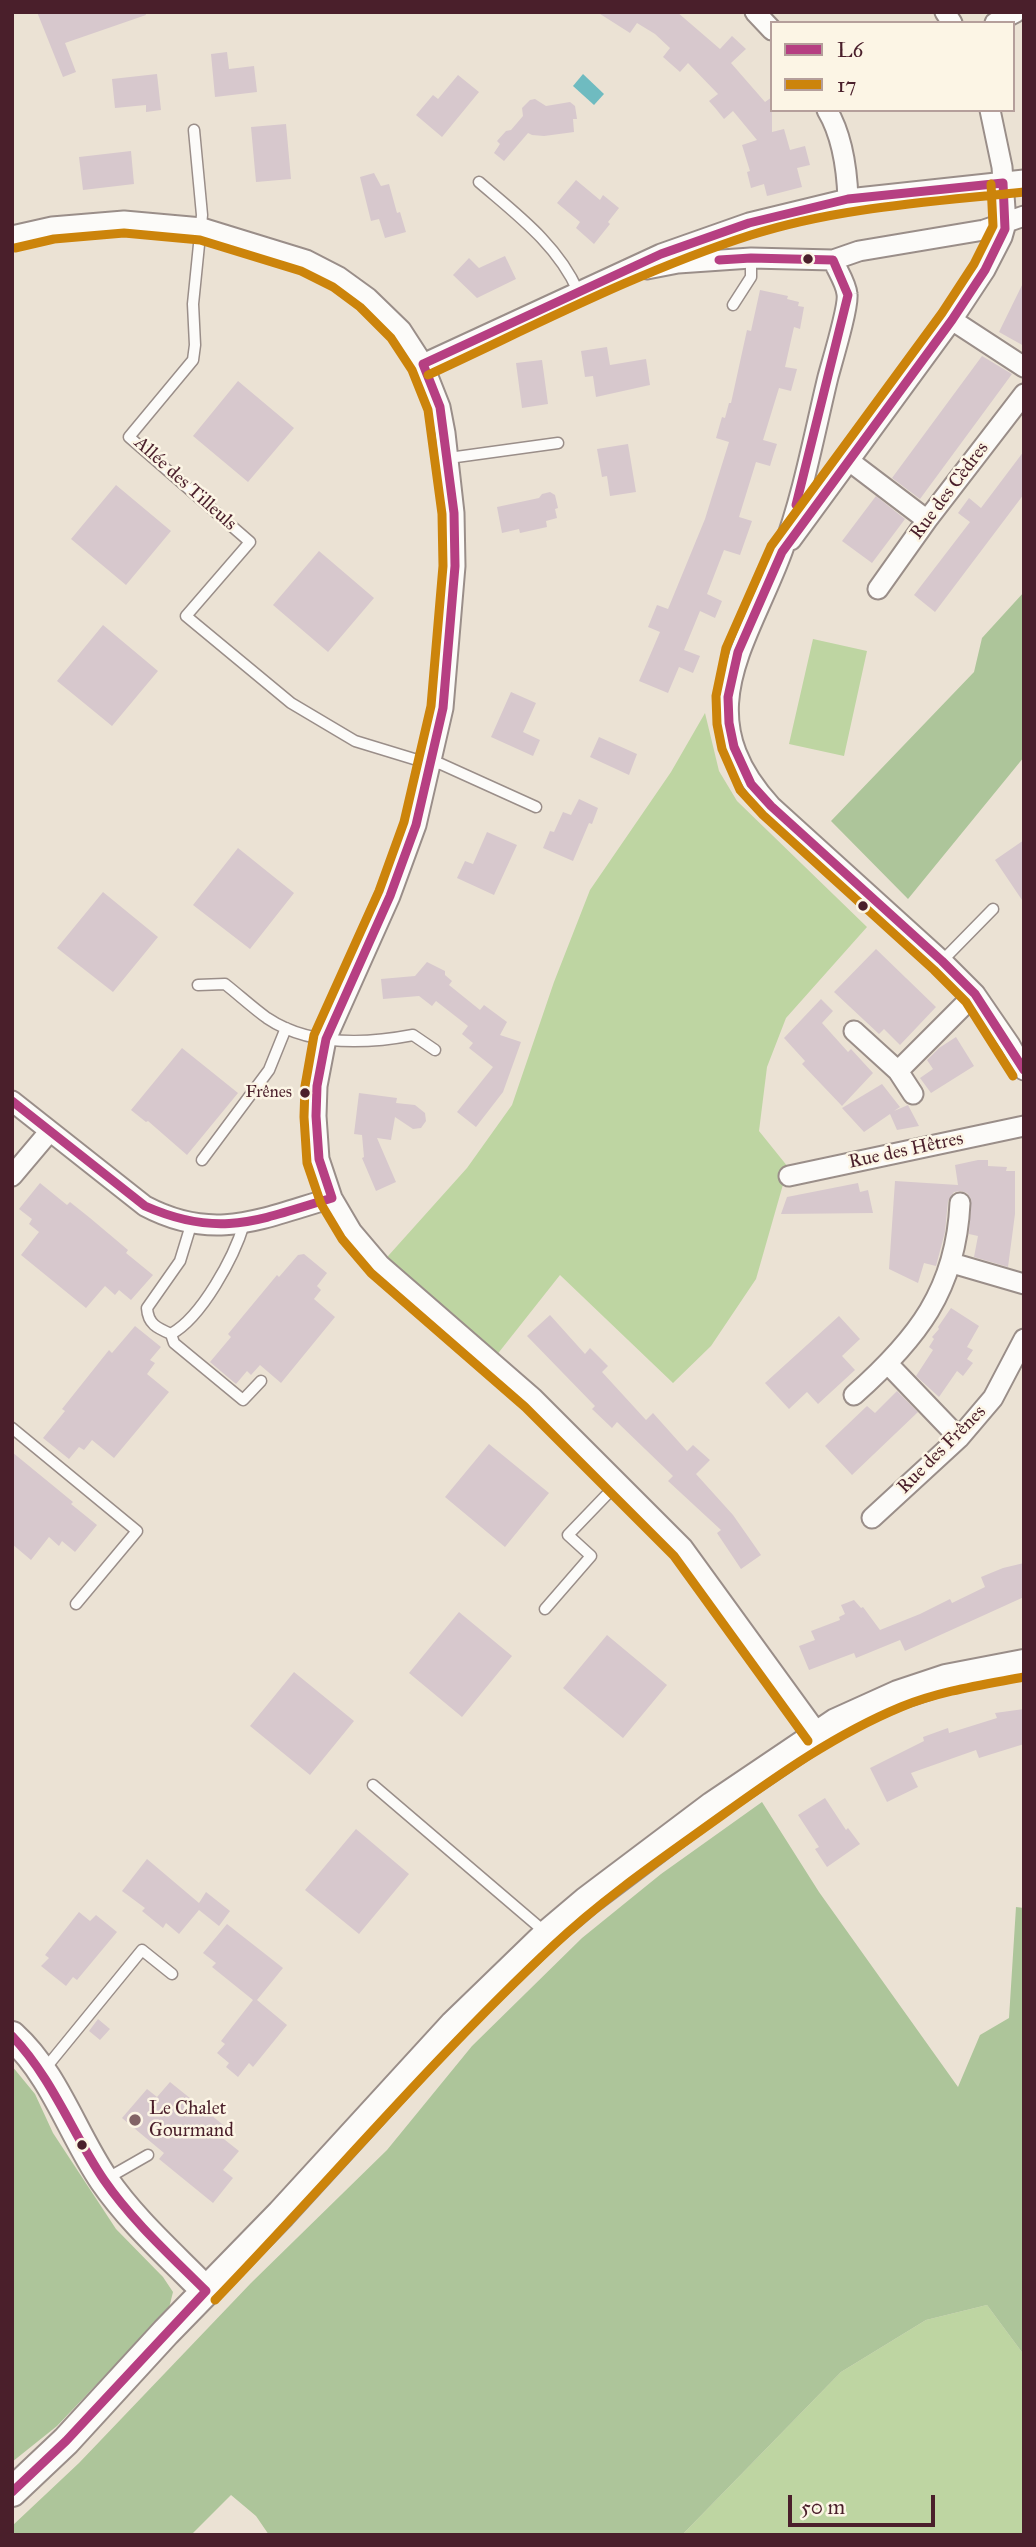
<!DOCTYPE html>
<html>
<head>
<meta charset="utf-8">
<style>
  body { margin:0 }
  #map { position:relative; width:1036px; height:2547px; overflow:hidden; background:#ebe2d4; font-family:"IM FELL Great Primer",serif }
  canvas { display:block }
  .frame { position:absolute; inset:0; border:14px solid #4a1f2b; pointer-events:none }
  .legend { position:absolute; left:770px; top:21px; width:245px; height:91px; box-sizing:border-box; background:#fcf5e5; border:2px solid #b59f9b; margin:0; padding:9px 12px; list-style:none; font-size:21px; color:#4a1f2b }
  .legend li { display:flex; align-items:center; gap:14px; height:35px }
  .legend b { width:35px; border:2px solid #b59f9b }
  .scale { position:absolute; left:788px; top:2495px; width:147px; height:32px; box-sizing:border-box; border:4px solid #4a1f2b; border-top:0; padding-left:9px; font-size:21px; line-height:24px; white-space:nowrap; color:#4a1f2b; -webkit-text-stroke:5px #fcf5e5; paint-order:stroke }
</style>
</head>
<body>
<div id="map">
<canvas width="1036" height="2547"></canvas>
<div class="frame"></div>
<ul class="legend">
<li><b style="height:9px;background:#b63f82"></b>L6</li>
<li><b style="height:9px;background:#cc840b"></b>17</li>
</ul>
<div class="scale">50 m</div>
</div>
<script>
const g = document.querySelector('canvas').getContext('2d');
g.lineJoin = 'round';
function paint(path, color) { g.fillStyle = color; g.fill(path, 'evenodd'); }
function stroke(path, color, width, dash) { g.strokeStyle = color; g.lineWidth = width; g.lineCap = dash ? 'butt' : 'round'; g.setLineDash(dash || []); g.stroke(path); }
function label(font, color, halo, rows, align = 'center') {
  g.font = font + ' "IM FELL Great Primer",serif'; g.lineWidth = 5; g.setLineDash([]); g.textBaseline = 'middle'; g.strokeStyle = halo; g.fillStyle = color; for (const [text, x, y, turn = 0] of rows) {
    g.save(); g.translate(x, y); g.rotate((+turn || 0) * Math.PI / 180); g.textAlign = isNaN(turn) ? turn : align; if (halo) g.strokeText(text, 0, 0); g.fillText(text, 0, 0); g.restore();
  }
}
const green = new Path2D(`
  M813,639l54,12 -23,105 -55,-12z
  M705,713l14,58 18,30 130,126 -81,91 -19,49 -8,64 29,36 -32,112 -45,67 -38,37 -113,-108 -68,86 -112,-96 87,-97 45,-63 42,-123 36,-92 81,-118z
  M987,2305l37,50v180h-342l159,-163 85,-52z`);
const forest = new Path2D(`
  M1024,592v165l-116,142 -77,-78 143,-149 8,-34z
  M762,1802l57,90 139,195 22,-52 29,-17 7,-111 8,1v447l-37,-50 -61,15 -85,52 -159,163h-413l-13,-19 -25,-21 -40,40h-179v-9l67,-63 172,-180 136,-133 85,-104 110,-108 79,-64z
  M12,2066l23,28 18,39 63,96 47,48 10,15 -4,16 -112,118 -45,36z`);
const water = new Path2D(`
  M583,74l21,20 -10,11 -21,-19z`);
const building = new Path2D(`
  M37,12h108l1,3 -81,28 11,29 -13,5z
  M597,12h80l43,37 12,-13 14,13 -15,14 34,39 7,-5v35l12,-3 6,21 15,-4 5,19 -13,3 5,19 -35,9 -3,-12 -13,4 -4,-16 3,-1 -8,-26 15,-5 -24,-29 -9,8 -8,-10 -7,-8 9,-7 -30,-31 -8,9 -17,-15 7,-9 -15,-14 -18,-11 -7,10z
  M227,52l2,17 25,-3 3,26 -42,5 -4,-43z
  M157,74l4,36 -15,2v-7l-31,3 -3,-29z
  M458,75l21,17 -37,45 -26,-22 17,-20 5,4z
  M535,99l11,7 24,-4 5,4 2,13h-4l1,13 -30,4 -12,-1 -4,-2 -24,28 -10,-8 6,-9 -3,-3 9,-10 5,-1 12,-14 -1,-8 8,-8z
  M286,124l5,55 -35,3 -5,-55z
  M131,151l3,33 -51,6 -4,-33z
  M374,173l7,13 8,-2 8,29 3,-1 6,20 -21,6 -6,-19 -8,2 -11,-44z
  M576,180l24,20 3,-5 16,13 -11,14 2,2 -16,20 -18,-16 4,-6 -23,-19z
  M505,256l11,23 -39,19 -24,-23 16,-17 10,10z
  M1024,281v65l-25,-14z
  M760,290l28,6 -1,3 12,3 -1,4 6,1 -4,22 -6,-2 -9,40 12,2 -6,22 -12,-3 -16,52 14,4 -3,9 -4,13 -14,-4 -17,55 13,4 -12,34 -16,-5 -17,44 15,7 -7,17 -15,-7 -16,39 16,6 -7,17 -14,-6 -11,26 -29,-12 21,-49 -12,-5 9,-22 11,4 37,-90 24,-77 -13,-4 6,-21 3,1 4,-15h2l16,-73 4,1z
  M607,347l3,18 36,-6 4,26 -54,12 -3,-21 -8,1 -4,-26z
  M982,356l30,18 -92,125 -28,-21z
  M542,360l6,44 -26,4 -6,-45z
  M238,381l56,47 -46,54 -55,-46z
  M628,444l8,48 -26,4 -3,-20 -5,1 -5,-28z
  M1024,451v43l-89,118 -21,-17 56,-73 -12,-9 11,-15 12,10z
  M116,485l55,46 -45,54 -55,-46z
  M550,492l5,3 3,13 -3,1 2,9 -11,3 1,6 -27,6 -1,-4 -17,4 -5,-26 42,-9 3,-4z
  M876,496l29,23 -33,44 -30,-22z
  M319,551l55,47 -46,54 -55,-47z
  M103,625l55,46 -46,55 -55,-45z
  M511,692l25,11 -13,29 17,8 -7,16 -42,-19z
  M599,737l38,17 -8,21 -39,-18z
  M579,799l19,9 -6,16 -3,-1 -16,38 -30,-13 7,-17 4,1 9,-20 8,3z
  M487,832l30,13 -23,50 -37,-17 8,-17 8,3z
  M1024,840v63l-29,-43z
  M238,848l56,45 -44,56 -57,-44z
  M103,892l55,45 -45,55 -56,-44z
  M876,949l60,58 -36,38 -16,-16 -5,5 -45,-42z
  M427,962l18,9v4l7,6 -3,4 31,25 4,-5 23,17 -7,13 21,7 -18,50 -27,35 -19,-15 36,-45 -24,-19 4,-5 -11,-9 6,-8 -32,-25 -4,5 -13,-10 -36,3 -2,-20 34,-3z
  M821,999l12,12 -11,12 26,29 3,-3 22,24 -31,33 -40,-42 3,-3 -21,-23z
  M956,1037l18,29 -43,27 -11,-15 13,-9 -6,-9 12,-12z
  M182,1048l56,45 -51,62 -39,-34 -2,1 -15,-12z
  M882,1084l18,23 -6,4 14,-6 11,21 -22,4 -7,-16 -26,18 -22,-24z
  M359,1093l38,5 -1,5 19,2 10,8 1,8 -5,7 -8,1 -18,-12 -4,23 -14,-2 19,44 -20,9 -14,-33 2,-1 -2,-22 -8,-1z
  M978,1160h10v6l19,1 -1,4h9v43l-7,53 -34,-10 4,-21 -9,-2 2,-35 -4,-6 -6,-2 -7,1 -6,9 -3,31 -9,34 -12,-3 -6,20 -29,-14 6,-88 63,4 -3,-20z
  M40,1183l27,22 3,-3 20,16 38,32 -2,3 27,22 -22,25 -12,-10 -4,5 -10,-9 -19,22 -65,-53 18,-23 -10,-8 3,-5 -13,-10z
  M858,1183l2,9 8,-2 5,23 -92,1 6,-17z
  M304,1254l23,19 -10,13 4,4 -7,9 21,18 -54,66 -21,-18 -9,10 -4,-4 -11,13 -26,-22 21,-25 -3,-3 49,-59 2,2 19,-22z
  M951,1308l28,18 -12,21 6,3 -6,9 6,4 -10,13 -6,-5 -18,26 -23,-21 17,-26 -4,-3 5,-8 -2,-2 7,-8 -1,-2z
  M550,1315l35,39 5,-6 18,18 -6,6 44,48 7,-7 34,38 6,-6 17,15 -14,14 37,41 28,40 -20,14 -24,-36 4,-3 -53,-49 5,-5 -56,-54 -5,6 -20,-19 3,-3 -68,-70z
  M839,1316l21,23 -18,17 13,14 -37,34 -11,-12 -18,17 -24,-26z
  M135,1326l26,21 -11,13 5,3 -8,11 22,18 -55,66 -22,-18 -8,10 -5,-3 -10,12 -26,-21 22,-27 -3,-2 47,-59 3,3z
  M897,1391l21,21 -66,63 -27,-29 42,-40 8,7z
  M489,1444l60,49 -44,54 -60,-50z
  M12,1452l61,50 -2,2 26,21 -22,27 -13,-11 -3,5 -10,-9 -18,23 -19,-16z
  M1024,1563v34l-119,54 -5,-11 -44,18 -2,-5 -45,17 -10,-24 16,-6 -4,-9 29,-11 -1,-3 6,-3 -4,-9 13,-5 7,8 2,-1 17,23 40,-16 30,-15 2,4 33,-16 -4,-10 22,-9z
  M459,1612l53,44 -50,61 -53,-44z
  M607,1635l60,50 -44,53 -60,-50z
  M294,1672l60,49 -44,54 -60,-49z
  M1024,1709v35l-45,14 -3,-8 -65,23 7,14 -31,15 -17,-34 54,-27 -1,-4 25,-9 1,5 48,-15 -2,-5z
  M825,1798l21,32 2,-2 12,16 -33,23 -12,-18 4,-2 -21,-32z
  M356,1829l53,45 -50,60 -54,-44z
  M147,1859l52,44 7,-11 24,19 -11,15 -20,-16 -20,24 -13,-11 -3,5 -21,-17 3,-3 -23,-17z
  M79,1912l11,9 6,-6 21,17 -40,48 -4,-3 -7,9 -25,-20 8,-8 -4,-3z
  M227,1924l56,44 -26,32 30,25 -34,42 -4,-4 -11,14 -12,-10 3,-4 -12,-10 8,-9 -4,-3 32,-41 -41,-33 4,-4 -13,-10z
  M98,2019l12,10 -10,11 -11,-9z
  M170,2082l57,46 -7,8 19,15 -16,19 10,8 -20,25 -54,-44 5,-6 -42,-35 25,-29 10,8z`);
const lane = new Path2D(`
  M194,130l8,85 -9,89 2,41 -2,15 -64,77 121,105 -64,74 105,87 64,38 59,18 27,5 95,43
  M479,182c37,32 78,62 99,109
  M733,305l18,-28v-19
  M449,458l109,-15
  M942,961l51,-52
  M198,985l27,-1c14,11 28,24 42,34 43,29 99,26 146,17l22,15
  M202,1160l67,-90 17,-42
  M191,1225l-11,36 -33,47c1,16 10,20 24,26 31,-17 63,-77 73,-110
  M171,1334l3,9 69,57 18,-19
  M12,1428l125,103 -61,73
  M545,1609l46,-53 -23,-21 50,-52
  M373,1785l172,147
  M44,2070l98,-120 30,24
  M106,2179l42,-24`);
const street = new Path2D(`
  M755,12l17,18
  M945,12l7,11
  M995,23l21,-11
  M827,110c15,25 20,60 21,89
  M12,236l40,-9 72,-6 78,7 104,32 33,17 29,21 33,32 22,34 17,43 5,26 9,80 1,53 -12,142 -27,117 -26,71 -64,143 -9,47 -1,30 3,43 13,39 20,34 28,33 153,133 150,150 135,186
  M833,260c4,10 13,23 14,34 2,12 -15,68 -19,83 -14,58 -25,119 -46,175 -35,94 -95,162 -11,254l171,155 33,33 35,51 14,25
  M647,269l31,-6 73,-5 82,2 26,-9 125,-21 40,-14
  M952,320l72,47
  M423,364l238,-110 88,-31 99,-24 176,-19
  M848,460l79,60
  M791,540l161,-220 33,-50 17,-33 4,-14 -4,-56 -12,-57
  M878,589l49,-69 97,-126
  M854,1031l44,40 15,23
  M898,1071l77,-77
  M12,1101l133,105c70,37 117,12 187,-8
  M12,1176l38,-45
  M789,1176l235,-50
  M952,1263l72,21
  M888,1364l71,74
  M854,1395c63,-56 102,-105 106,-192
  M872,1518l87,-80 34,-40 31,-59`);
const secondary = new Path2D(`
  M12,2036c43,39 60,97 92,144 29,42 67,75 102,111
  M12,2492l54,-51 100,-109 115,-118 173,-189 94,-91 39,-33 126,-95 123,-83 62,-28 48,-16 78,-15`);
const bus1 = new Path2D(`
  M719,260l32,-2 82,2 15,35 -52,210
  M423,364l238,-110 88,-31 99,-24 155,-16 2,46 -20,41 -33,50 -170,232 -44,100 -10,45 1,26 5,24 17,37 20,22 171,155 33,33 49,76
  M12,1101l133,105c75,33 113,14 187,-8
  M332,1198l-13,-39 -3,-43 1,-30 9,-47 64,-143 26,-71 27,-117 12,-142 -1,-53 -14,-106 -17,-43
  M12,2036c41,43 60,97 92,144 29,42 67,76 102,111
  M12,2492l54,-51 140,-150`);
const bus2 = new Path2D(`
  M991,184l2,42 -19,38 -32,49 -171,233 -45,102 -10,48 1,28 5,25 18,41 23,25 171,155 32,32 47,74
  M15,248l39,-9 70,-6 76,7 101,31 32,16 27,20 31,31 21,32 16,40 14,104 1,52 -12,140 -27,116 -25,69 -65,144 -9,51 -1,31 3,46 14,41 21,35 29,34 154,134 149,149 134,185
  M428,375c106,-49 211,-104 323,-140 88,-28 181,-33 273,-43
  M215,2300c114,-118 219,-243 339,-355 51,-48 110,-88 167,-129 57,-41 115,-82 180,-109 39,-16 81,-22 123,-30`);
const markers = [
  [808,259,6,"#4a1f2b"],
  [863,906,6,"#4a1f2b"],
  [305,1093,6,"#4a1f2b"],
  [135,2120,7,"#826366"],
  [82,2145,6,"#4a1f2b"]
];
const busNames = [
  ["Frênes",292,1093]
];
const streetNames = [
  ["Allée des Tilleuls",185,484,42],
  ["Rue des Cèdres",950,491,-53],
  ["Rue des Hêtres",906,1151,-12],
  ["Rue des Frênes",942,1450,-45]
];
const poiNames = [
  ["Le Chalet",149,2109],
  ["Gourmand",149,2131]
];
paint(green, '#bed5a2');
paint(forest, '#adc59a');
paint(water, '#6fbbc0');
paint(building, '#d7c8cd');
stroke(lane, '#9a8e89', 13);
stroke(street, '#9a8e89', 23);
stroke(secondary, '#9a8e89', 32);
stroke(lane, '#fcfbf9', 10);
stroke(street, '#fcfbf9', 19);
stroke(secondary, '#fcfbf9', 28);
stroke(bus1, '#b63f82', 9);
stroke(bus2, '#cc840b', 9);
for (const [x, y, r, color] of markers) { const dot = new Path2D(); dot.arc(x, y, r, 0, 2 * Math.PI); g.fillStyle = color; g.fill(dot); stroke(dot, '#fcf5e5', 2.5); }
label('17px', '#4a1f2b', '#fcf5e5', busNames, 'right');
label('19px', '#4a1f2b', '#fcf5e5', streetNames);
label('19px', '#4a1f2b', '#fcf5e5', poiNames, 'left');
</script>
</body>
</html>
